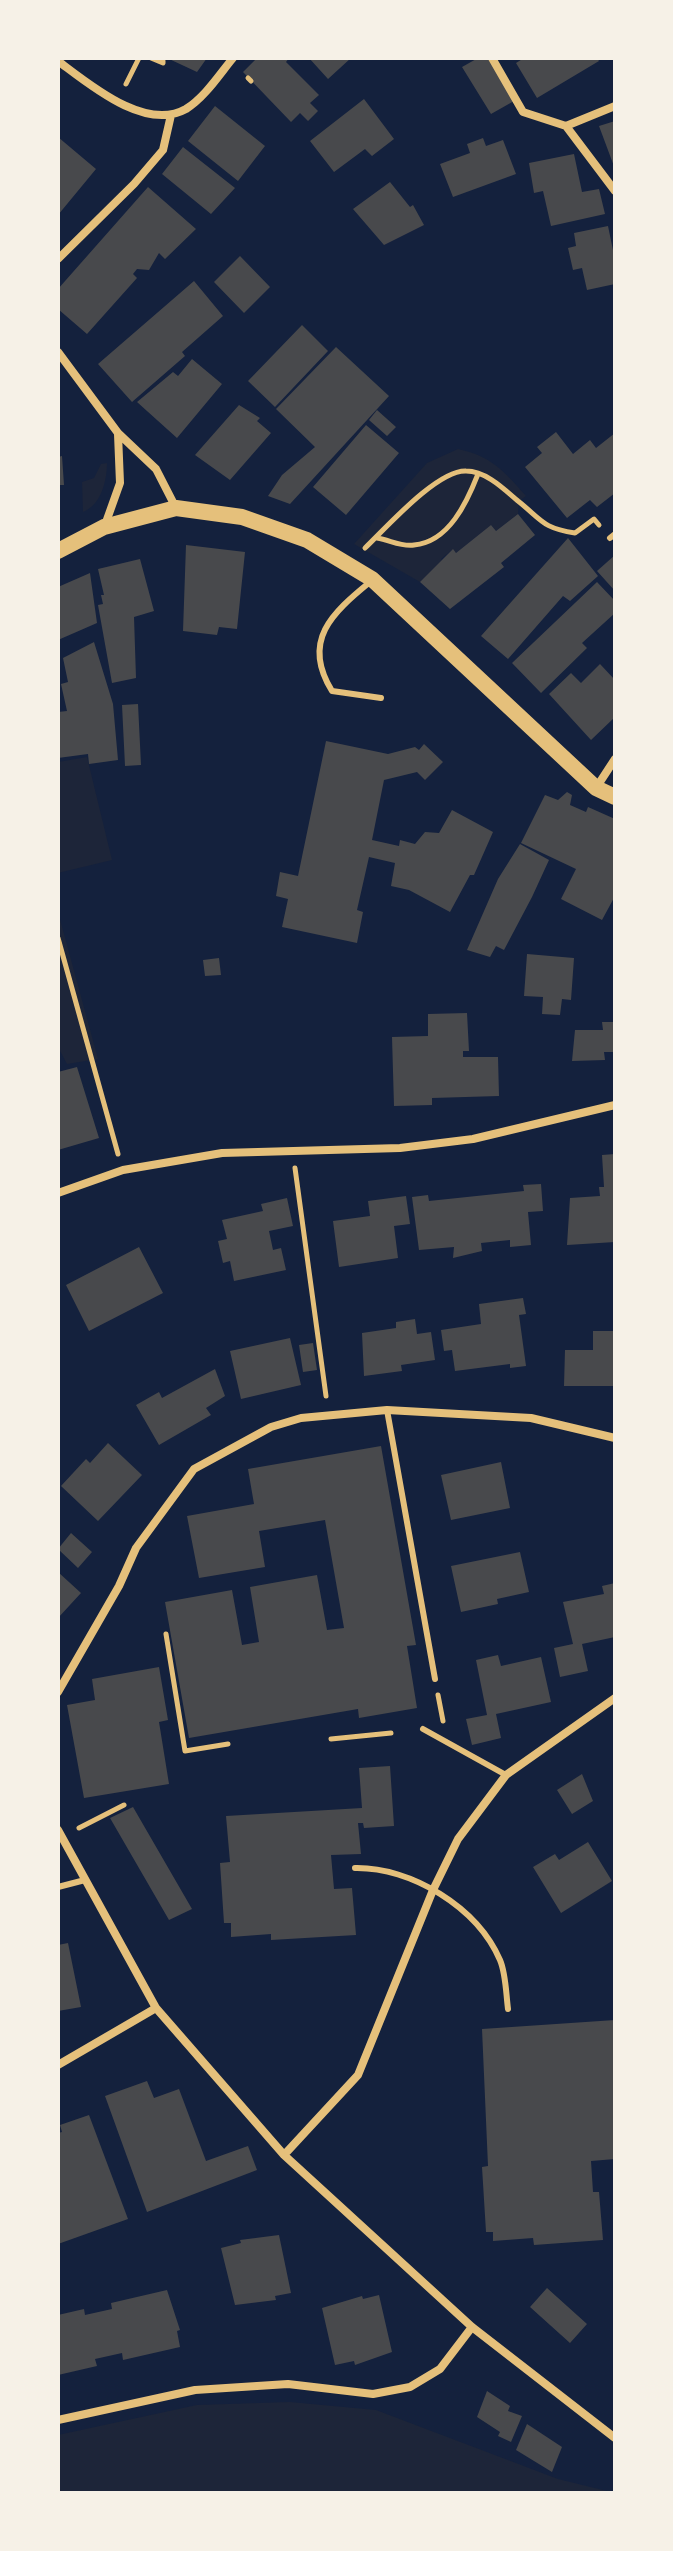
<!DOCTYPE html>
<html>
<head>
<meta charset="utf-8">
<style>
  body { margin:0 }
  #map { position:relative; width:673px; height:2551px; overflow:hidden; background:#14213d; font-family:"IBM Plex Sans",sans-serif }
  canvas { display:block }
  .frame { position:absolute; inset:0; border:60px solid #f6f1e7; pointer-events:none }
</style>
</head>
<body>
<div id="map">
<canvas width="673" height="2551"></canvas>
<div class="frame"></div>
</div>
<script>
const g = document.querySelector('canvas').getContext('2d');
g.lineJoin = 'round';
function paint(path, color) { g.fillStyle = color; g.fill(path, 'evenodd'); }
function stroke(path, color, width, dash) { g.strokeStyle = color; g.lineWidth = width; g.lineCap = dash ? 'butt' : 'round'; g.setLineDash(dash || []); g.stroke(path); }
const green = new Path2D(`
  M458,449c33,7 46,22 68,47l-7,5 -1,13 -22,17 -5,-6 -35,28 -4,-3 -11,9 3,4 -24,19 -66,-38 73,-81z
  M107,463c0,18 -6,42 -24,49l-1,-30 12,-4 7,-14z
  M87,757l25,103 -54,13v-111z
  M58,912l40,147 -31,5 -9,-17z
  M290,2402l86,8 182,69 57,14h-557v-58l139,-30z`);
const building = new Path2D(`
  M167,58h40l-10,14z
  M257,58h32l-3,4 33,33 -9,8 8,8 -10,10 -8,-8 -9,9 -48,-50z
  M309,58h42l-23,21z
  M478,58h11l25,43 -23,13 -29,-47z
  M524,58h73l2,3 -62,37 -21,-35z
  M364,99l30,40 -22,17 -7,-7 -31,23 -24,-31z
  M215,106l50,40 -27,35 -50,-40z
  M615,121v48l-16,-43z
  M58,137l38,32 -38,46z
  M483,138l3,8 17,-6 13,34 -63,23 -13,-33 30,-11 -3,-9z
  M183,147l52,41 -24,26 -49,-40z
  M574,154l8,38 17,-3 6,25 -54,12 -8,-35 -9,2 -5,-30z
  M390,182l20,25 3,-2 11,20 -40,20 -31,-36z
  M148,187l48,42 -31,30 -6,-6 -10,17 -12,-1 -4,5 4,4 -50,56 -29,-25v-20z
  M608,226l7,34v24l-28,6 -5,-22 -9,2 -5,-22 8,-2 -2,-13z
  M240,256l30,31 -26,26 -30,-31z
  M194,281l29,35 -41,36 3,4 -53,46 -34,-38z
  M302,325l26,26 -53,56 -27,-26z
  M336,347l53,49 -99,108 -22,-8 14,-21 33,-28 -39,-38z
  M192,359l30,25 -45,54 -40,-36 36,-30 5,4z
  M239,405l21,13 -3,3 14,12 -41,47 -35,-25z
  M377,410l19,17 -9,9 -18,-16z
  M366,425l33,28 -53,62 -33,-28z
  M556,432l17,22 17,-14 6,8 19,-15v60l-18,14 -7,-7 -23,18 -42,-51 17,-14 -5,-6z
  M62,456l2,29h-6v-28z
  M518,514l17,21 -34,28 3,4 -54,42 -30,-27 33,-33 3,4 35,-28 5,6z
  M568,538l30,38 -28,25 -7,-5 -55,63 -27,-23z
  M186,545l59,7 -8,77 -18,-2 -2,8 -34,-4z
  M615,555v36l-18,-20z
  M140,559l14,52 -20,6 2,61 -24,5 -14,-78 5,-1 -2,-9h3l-6,-26z
  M90,573l7,50 -39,17v-53z
  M597,582l18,19v12l-33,30 5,5 -46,45 -29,-30z
  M94,642l19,62 5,56 -29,4 -1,-10 -30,4v-46l9,-1 -6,-27 7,-2 -5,-24z
  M600,664l15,16v37l-24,23 -42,-46 22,-21 10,10z
  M138,704l3,61 -16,1 -3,-61z
  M326,741l62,13 27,-7 4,3 5,-6 19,18 -18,18 -8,-8 -33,8 -12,60 27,6 1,-6 15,4 10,-12 14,1 13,-23 41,22 -19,43h-4l-20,37 -41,-22 -18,-4 4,-23 -26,-6 -12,53 6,2 -6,31 -75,-16 6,-28 -12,-3 4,-24 18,4z
  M567,792l5,3 -2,10 16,7 2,-5 27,12v77l-13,24 -41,-21 15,-30 -55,-26 24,-48 13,5z
  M520,844l29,16 -17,37 -28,53 -8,-4 -6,11 -23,-7 31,-71z
  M527,954l47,4 -3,42 -9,-1 -2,16 -18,-1 1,-17 -19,-1z
  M219,958l2,17 -16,1 -2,-16z
  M467,1013l2,38h-6v6h35l1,39 -67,2v7l-38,1 -2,-69 36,-1v-22z
  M602,1022h13v30h-11l1,8 -33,1 3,-31h28z
  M77,1067l22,71 -41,12v-78z
  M615,1154v88l-48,3 3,-47 30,-2 -1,-9h5l-2,-32z
  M541,1184l2,27 -15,1 3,33 -21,2v-7l-29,3 1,8 -29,7 1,-11 -35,3 -7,-53 16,-2 1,6 95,-10 -1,-6z
  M406,1196l4,28 -16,2 4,32 -59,9 -6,-46 37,-5 -2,-15z
  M287,1198l6,28 -24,5 4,19 8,-2 5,22 -52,11 -4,-20 -7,2 -5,-22 9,-2 -5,-19 41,-9 -2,-7z
  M139,1247l24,46 -74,38 -23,-46z
  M523,1298l3,16 -7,1 7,51 -16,2v-4l-55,7 -3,-21 -8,1 -3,-21 40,-6 -2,-20z
  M415,1319l2,15 14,-2 4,28 -34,5 1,6 -38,5 -2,-43 34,-5v-6z
  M593,1331h22v55h-51l1,-36h28z
  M290,1338l11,47 -60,14 -11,-48z
  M313,1343l4,27 -14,2 -4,-27z
  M215,1369l10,27 -19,12 5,7 -52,30 -23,-40 23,-13 3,6z
  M108,1443l34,32 -44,46 -37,-35 25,-27 4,4z
  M381,1446l35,199 -9,1 10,62 -58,10 -1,-9 -169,29 -24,-136 67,-12 10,55 17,-3 -9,-55 67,-12 10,55 17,-2 -19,-108 -66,11 6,36 -66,11 -12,-62 67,-12 -6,-35z
  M501,1462l9,46 -59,12 -10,-45z
  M71,1533l21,19 -14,16 -20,-19z
  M520,1552l9,40 -32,7 1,5 -37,8 -10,-46z
  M58,1572l23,21 -23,25z
  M615,1583v54l-33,7 6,27 -28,6 -6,-29 19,-4 -10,-42 41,-8 -2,-8z
  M498,1655l3,11 40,-9 10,45 -55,12 5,24 -29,7 -6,-26 21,-4 -11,-55z
  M159,1667l9,53 -9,2 10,62 -85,14 -17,-93 28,-5 -3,-21z
  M390,1766l4,60 -30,2 -1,-5h-5l3,31 -30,1 3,34 18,-1 4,47 -85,5v-6l-40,3v-14h-7l-4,-60 10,-1 -4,-46 136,-8 -3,-40z
  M582,1774l11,27 -21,13 -15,-24z
  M133,1807l59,102 -23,11 -59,-102z
  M588,1842l24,39 -51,32 -28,-46 22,-13 4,6z
  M68,1943l13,64 -23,4v-66z
  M615,2020v139l-24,2 2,31h6l4,48 -69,5 -1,-7 -40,3v-9h-7l-4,-65 6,-1 -6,-137z
  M147,2081l7,17 25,-9 27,72 42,-15 9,24 -110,42 -42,-116z
  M89,2115l39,104 -70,25v-111l4,-1 -2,-7z
  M279,2235l12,58 -16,3 1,4 -41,5 -14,-57 20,-5 -1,-3z
  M547,2288l40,36 -17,19 -40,-36z
  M167,2290l13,40 -3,1 3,16 -57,13 -1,-7 -27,6 2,7 -39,9v-60l26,-6 1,6 27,-6 -1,-6z
  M379,2295l13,57 -37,13 -1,-4 -19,4 -13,-57 40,-12 1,3z
  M487,2391l23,15 -2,5 14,5 -11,26 -13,-6 2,-4 -23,-15z
  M527,2424l35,23 -10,25 -36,-22z`);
const path = new Path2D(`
  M151,58l12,5v-2
  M248,78l3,3
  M126,84l13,-26
  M377,538c13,2 24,9 37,7 35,-3 53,-43 64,-71
  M365,548c21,-20 72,-78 101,-77 20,0 38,18 52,30 24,19 24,27 57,32l19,-14 5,6
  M58,938l60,216
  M295,1168l31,228
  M166,1634l19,117 43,-7
  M438,1695l5,26
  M331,1739l60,-6
  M79,1828l45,-23`);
const service = new Path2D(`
  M610,538l5,-4
  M370,582c-38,31 -69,59 -38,109l49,7
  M387,1410l48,269
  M423,1729l83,46
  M355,1868c56,-1 122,39 145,92 6,14 6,34 8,49
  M58,1887l27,-7`);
const minor = new Path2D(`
  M492,58l31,54 43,14 49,65
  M58,61c31,23 87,71 128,48 19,-12 33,-34 47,-51
  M566,126l49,-20
  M58,259l76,-75 29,-34 8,-35
  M58,352l60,81 38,36 20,39
  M105,525l15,-42 -2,-49
  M596,788l19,-29
  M58,1193l65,-23 99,-17 178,-5 73,-9 142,-34
  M58,1692l61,-106 17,-38 58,-79 77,-42 30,-9 86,-8 144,8 84,20
  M58,1830l98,178 128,147 188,172 143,111
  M58,2065l98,-57
  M284,2155l74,-80 75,-185 25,-51 48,-64 109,-77
  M58,2420l137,-30 93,-6 85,10 37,-7 30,-18 32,-42`);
const secondary = new Path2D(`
  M58,551l46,-24 72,-19 66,9 65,23 65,39 224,209 19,9`);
paint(green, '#1d2539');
paint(building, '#48494c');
stroke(path, '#e5c07b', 5);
stroke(service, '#e5c07b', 6);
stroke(minor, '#e5c07b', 8);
stroke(secondary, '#e5c07b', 16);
</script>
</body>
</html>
